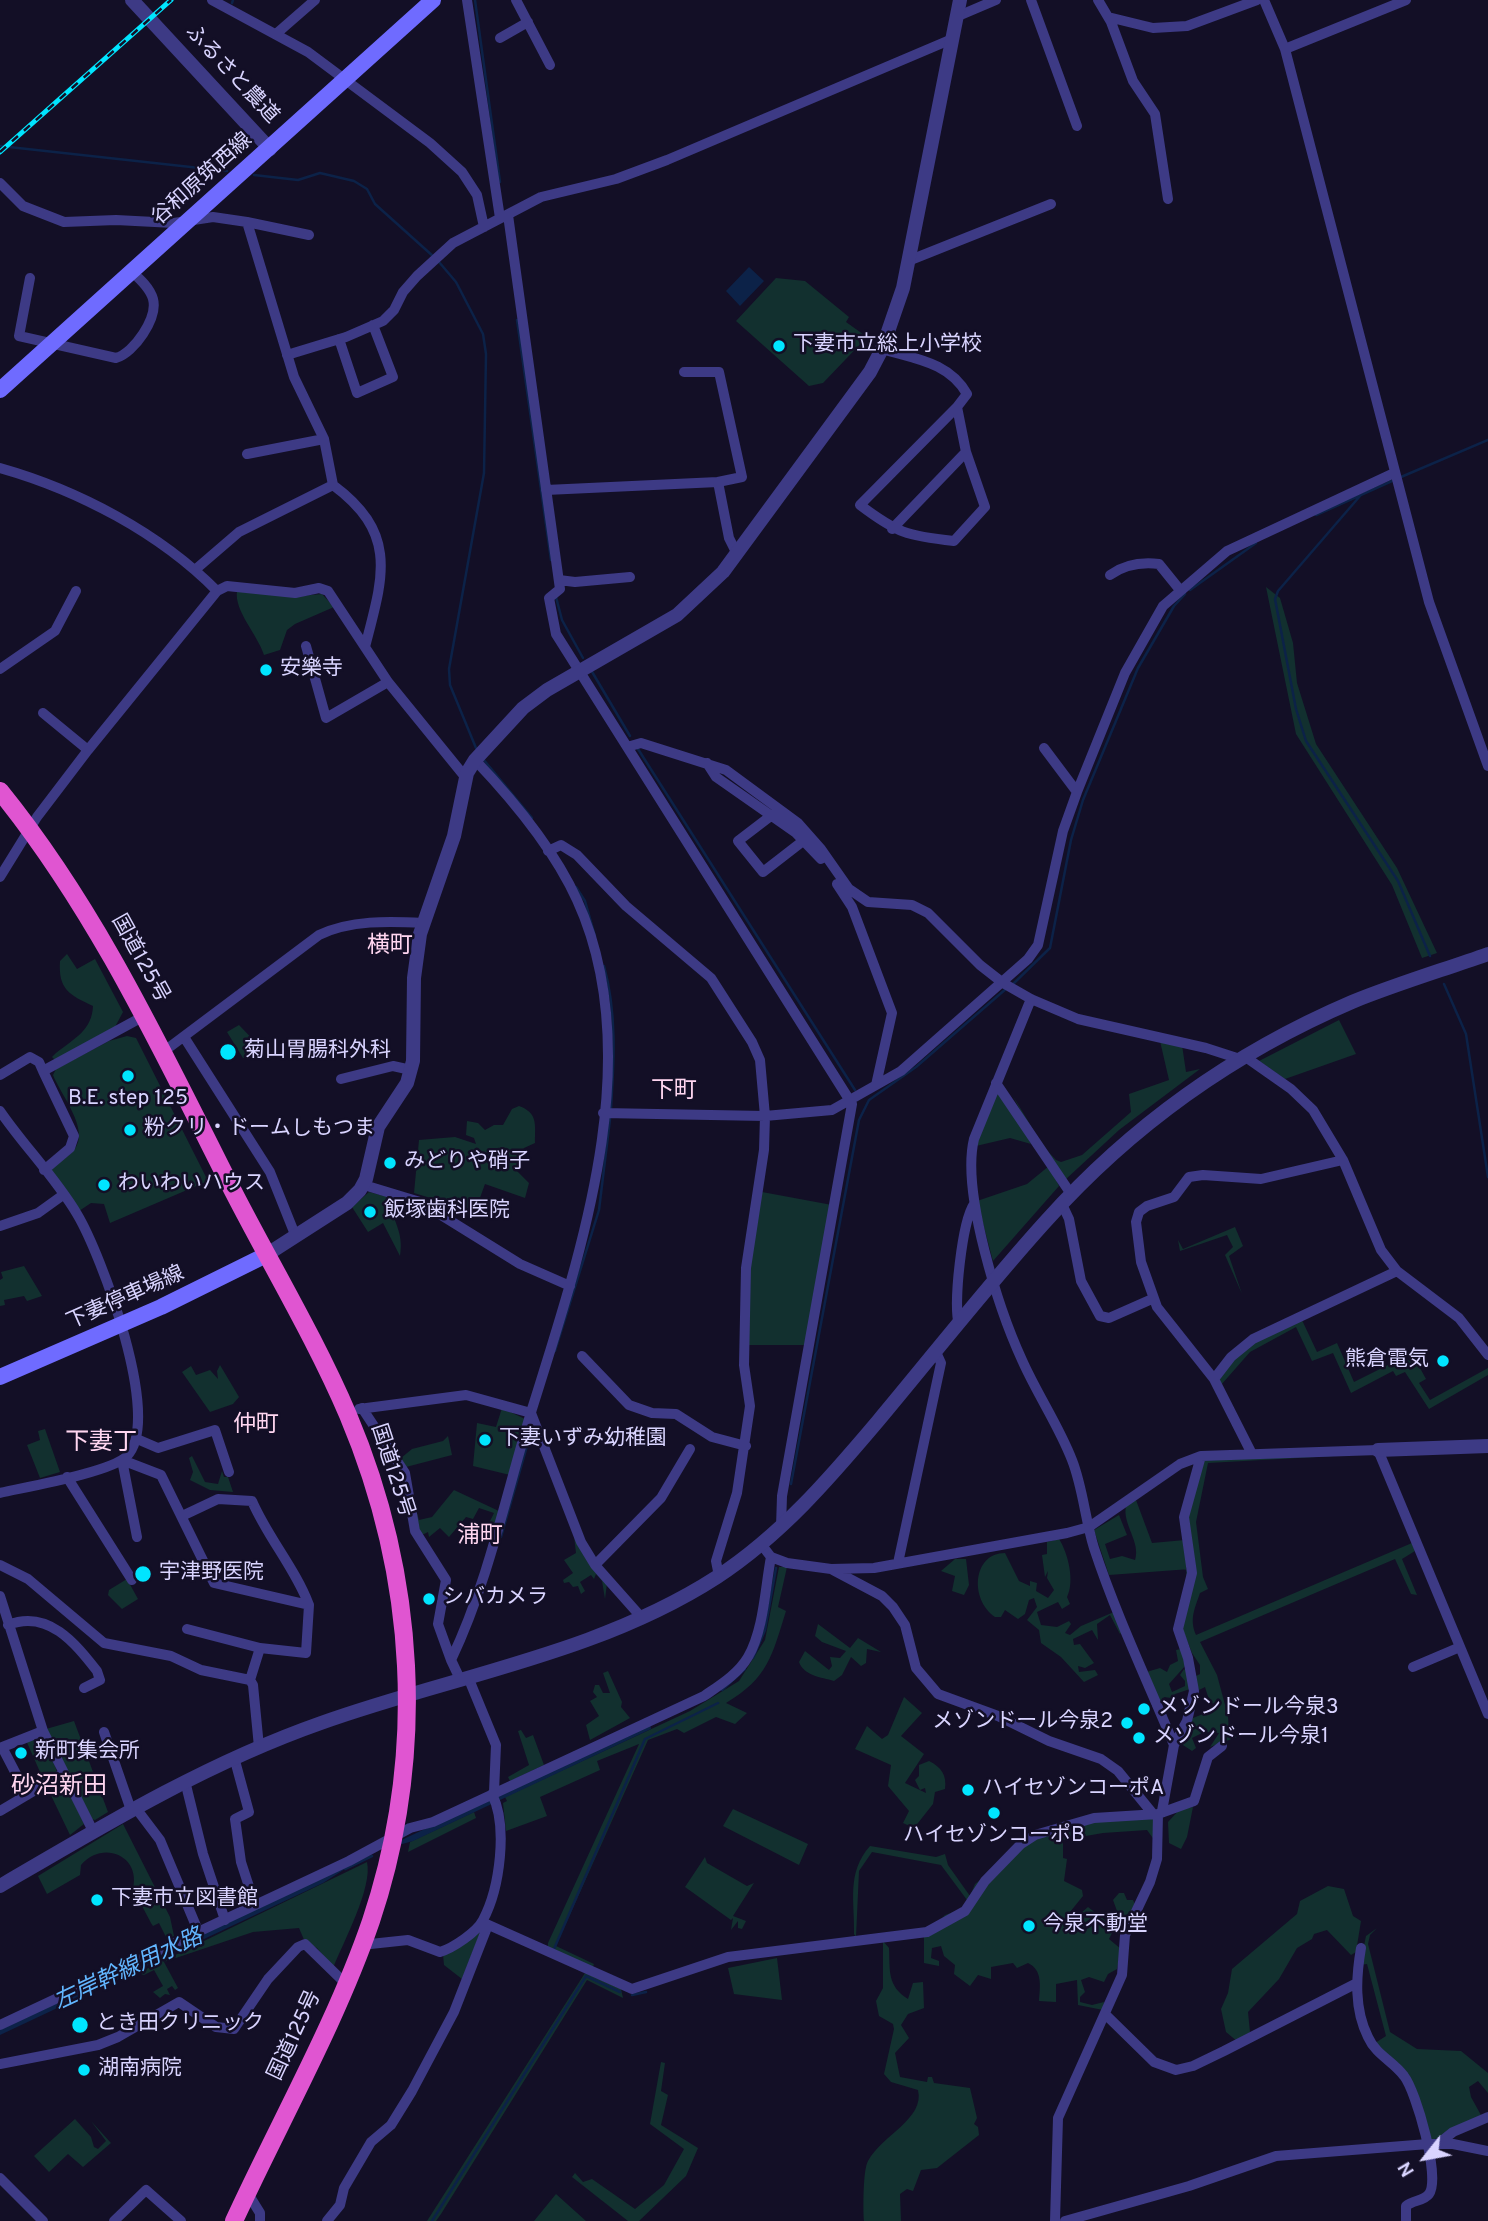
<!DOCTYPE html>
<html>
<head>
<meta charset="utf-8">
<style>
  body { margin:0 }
  #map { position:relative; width:1488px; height:2221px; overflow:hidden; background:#130f26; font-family:Overpass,sans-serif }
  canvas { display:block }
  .north { position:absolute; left:1390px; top:2123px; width:70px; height:70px; -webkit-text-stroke:5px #130f26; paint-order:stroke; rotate:239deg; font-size:19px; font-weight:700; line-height:28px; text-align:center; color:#d9d4ff }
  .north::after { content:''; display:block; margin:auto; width:24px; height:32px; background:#d9d4ff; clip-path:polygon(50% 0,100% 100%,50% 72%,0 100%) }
</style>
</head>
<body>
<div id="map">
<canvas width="1488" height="2221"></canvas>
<div class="north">N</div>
</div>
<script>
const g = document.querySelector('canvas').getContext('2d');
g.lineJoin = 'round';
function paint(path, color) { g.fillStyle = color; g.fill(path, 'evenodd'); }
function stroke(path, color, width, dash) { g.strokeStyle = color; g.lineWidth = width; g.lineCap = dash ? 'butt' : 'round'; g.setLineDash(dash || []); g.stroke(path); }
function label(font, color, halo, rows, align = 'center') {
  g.font = font + ' Overpass,"Noto Sans JP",sans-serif'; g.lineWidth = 5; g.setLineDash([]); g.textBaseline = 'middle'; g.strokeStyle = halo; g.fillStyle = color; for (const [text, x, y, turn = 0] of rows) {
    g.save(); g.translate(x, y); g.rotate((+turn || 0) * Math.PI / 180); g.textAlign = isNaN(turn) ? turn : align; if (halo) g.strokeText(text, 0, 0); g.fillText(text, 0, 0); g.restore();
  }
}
const green = new Path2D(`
  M776,278l29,3 44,36 -3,5 21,15 -44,46 -14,3 -73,-65z
  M1266,587l14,11 13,45 4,40 19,61 81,124 40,85 -15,5 -30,-73 -96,-151z
  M237,591l63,5 22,-2 12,13 -39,17 -8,6 -7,20 -16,5c-6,-20 -30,-44 -27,-64z
  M67,954l10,15 18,-10 28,53 -8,15 -60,33 -3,-3 4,-4c19,-15 36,-23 37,-47 -23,-11 -35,-16 -33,-45z
  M1339,1020l17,34 -71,25 -26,-18z
  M239,1025l25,26 -4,2 -3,-3 -8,5v4l-2,-3 -4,2 -16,-26z
  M127,1036l9,2 72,143 -98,42 -6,-19 -13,-1 -12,8 -28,-39 1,-5c7,-5 16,-10 22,-17 17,-20 -14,-56 -21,-75l3,-6 53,-28z
  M1160,1041l22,4 4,27 14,-3 -81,61 -54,50 -28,-37 -24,-47 30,50 13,14 5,2 21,-7 49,-43 -2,-18 40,-14z
  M996,1092l13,9 22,43 -21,-6 -34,8z
  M519,1106c19,7 16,18 16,37l-11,5 -9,21 14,14 -4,15 -40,-14 -12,33 -18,-8 2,-5 -8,-4 -2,3 -33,-10 5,-53 36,-3 21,7 -2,-6 -8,-3 1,-14 11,2 7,7 9,-5h9l9,-16z
  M1049,1166l10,20 -66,75 -16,-60 50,-17z
  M369,1192l23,6 -3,1c4,24 15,32 11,57l-17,-33 -15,9 -16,-25z
  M762,1192l70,13 -27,140h-58l2,-80z
  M1235,1227l8,19 -14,10 13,38 -17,-39 8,-8 -6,-12 -47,16 -2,-11 5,9z
  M24,1266l18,30 -15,5 -3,-5 -20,4 1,5 -5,1v-26l3,-2 -2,-6z
  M1301,1318l16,34 20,-9 17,39 42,-21 4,4 14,-8 12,22 -7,4 11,17 58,-32v7l-59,34 -24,-37 -9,4 -3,-5 -42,22 -18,-40 -21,8 -16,-34 -46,25 -29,33 -3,-7 25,-29z
  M220,1365l19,32 -6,7 -23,8 -28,-40 9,-6 5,9 14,-5 8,9 -1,-8z
  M502,1408l23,11 -15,56 -37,-9 4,-43 19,4z
  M45,1429l15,43 -20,6 -13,-33 13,-5 -2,-9z
  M448,1436l4,19 -46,12 -5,-9 11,-9 31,-8z
  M1371,1454l-163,9 -12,59 7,55 5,12 -8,4c-5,15 -11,26 -4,42l216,-92 3,8 -13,8 15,36 -6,-1 -16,-35 -195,83 17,33 11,41 1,18 8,3 -27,10 9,-14 -15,-1 -12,6 4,10 -4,3 -12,-8 7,-4 -2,-5 8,-16 25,-10 -1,-4 -7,-1 -5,-16 -6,3 -5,-13 6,-3v-9l-8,-12 -12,-30 6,-18 1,-91 16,-54z
  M192,1456l13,26 13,2 4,-13 2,6h4l5,15 -23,-2 -20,-10 3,-8 -4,-14z
  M454,1490l47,22 -6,18 -8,-3 7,-14 -15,-5 -6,11 -7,-2 -17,20 -9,-9 -11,9 -1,-5 -8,4 -6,-33 5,17 13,-3z
  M1136,1500l16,43 33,-3 5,29 -81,6 -15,-45 25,-15 8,20 -22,9 5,15 12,-3 13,4c6,-18 -13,-36 -9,-54z
  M574,1536l33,47 -2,16 -3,-18 -6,-7 -2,5 -3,-4 -11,7 5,9 -4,3 -3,-8 -5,1 -4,-5 -5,1 -1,-3 10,-7 -9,-13 12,-7z
  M1059,1539c9,14 16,42 8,58l3,7 -8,5 -4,-7 -21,10 4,13 16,2 12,-6 2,3 -6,9 5,2 11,-9 33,-14 8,20 -2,2 -10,-19 -13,9 1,16 -6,-10 -19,9 1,6 6,-1 14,19 -9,5 -7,-2 1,6 16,-2 3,5 -14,7 -23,-25 -20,-14 -2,-13 -12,-10 10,-13 -3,-9 -5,2 -4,14 -7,5 -13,-9 -4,7h-6c-26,-18 -22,-64 10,-64l14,28 11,5v-5l7,2 -1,8 12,7 6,-8 -7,-12 1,-7 -3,6 -3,-22 5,-1v-12z
  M955,1559h11l3,26 -5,10 -12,-4 3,-15 -14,-5z
  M779,1567h8l-9,40 8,4c-14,45 -18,67 -60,92l21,10 -12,11 -19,-7 -32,16 -7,-4 -29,11 -92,206 38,18 -2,5 -44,-20v-6l91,-199 -42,17 3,9 -60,27 7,19 -41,15 -3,-28 4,-2 -2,-4 185,-86 49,-30 26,-41z
  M127,1579l11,20 -16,10 -14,-14 1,-5z
  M818,1624l32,24 8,-10 23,14 -14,-3 -1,14 -5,3 -10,-9 -9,18 -8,6c-13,-4 -30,-5 -35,-19l6,-11 24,19 3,-4 -2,-9 10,1 6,-7 -24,-9 -7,-6z
  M1181,1649l5,16 -17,19 3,8 13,-6v-5l-5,-6 4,-6 6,4v16l-15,5 -4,4 -7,-1 2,5 -4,1 -1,7 -18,-37 17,-5 7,4 3,-7 8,-4 -2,-11z
  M608,1671l14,31 -1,5 9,11 -40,22 -4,-15 13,-9 -9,-15 7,-4 -4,-5 2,-7h4l4,8h7l-7,-20z
  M904,1697l18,16 -21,23 23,18 -19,29 21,10 -1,-5 -5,2 -5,-10 4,-4v-11l10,-4c12,6 18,14 16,28l-10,3 -2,12 -19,24 -11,-5 6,-12 -21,-25 3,-21 -36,-16 12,-23 15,13 6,-4z
  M74,1721l34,91 -13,8 -4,-1 -45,-90z
  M521,1730l5,8 7,-3 11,30 -34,16 -2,-4 21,-12 -11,-34z
  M25,1738c17,1 30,19 32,36l-13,7z
  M63,1779l21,45 -14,11 -23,-48z
  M1193,1807l-6,30 -6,12 -12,-6 -1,-21 12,-13z
  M733,1809l75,35 -9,21 -76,-39z
  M474,1812l2,6 -68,34 2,-10z
  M1155,1817v24l-8,-11 -44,3 -40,7v18l4,1 -3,22 18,9 1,6 -13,16 4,7 14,-12 22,17 7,-13 -4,-11 6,-7h5l3,7h6l4,9 -15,26 -9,-4 -4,8 12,10 -4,20 -9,5 -4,8 -15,-5 -8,3 4,12 -5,5v5l12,3 12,-3 -1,8 -25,-5 -1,-25 -21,4v18l-17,-1c1,-14 4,-31 -11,-38l-11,5 -4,-5 -22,4v12l-13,-4 -8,11 -16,-12 1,-9 -11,-9 -3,-10 -9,2 -1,10 8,3v5l-15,-3v-26l21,-22 17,-6 5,-9 -26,-35 -69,-13 -13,19 -3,66 -2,-3c1,-32 -8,-61 16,-88l66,11 9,-3 3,11 22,31 5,-12 52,-42 64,-22z
  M123,1824l47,93 4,19 -7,3 -8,-16 -6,3 -2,-3 -18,-34c8,-34 -31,-49 -52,-24l-1,10 -33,19 -9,-18z
  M705,1857l2,6 40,23 7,-3 -21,33 13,5 -4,8 -4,-1v-7l-7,9 2,-12 -2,2 -46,-33z
  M367,1862c6,25 -24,81 -34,106l-16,-20 -12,-6 -6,-14 -46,4 -89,30 14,26 -3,2 -3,-4 -5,3 3,6 -5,-1 -5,4 -7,-6 10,-6 -9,-16 -10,5 -6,-2z
  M1328,1886l16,3 9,27 8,5 -5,31 -5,3 -24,-25 -13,4 -2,5 -15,9 -18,31 -31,33 2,20 -12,10 -12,-10 -5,-23 7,-16 4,-24 65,-55 3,-13z
  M482,1928l-20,51 -18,-14 -1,-10z
  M1377,1928l-7,7 -2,9 22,88 27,17 44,2 27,22v20l-10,-12 -9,6 2,10 11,20 -47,22h-4l-17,-49 -39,-47 11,-7 -19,-72 -7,1 6,-29z
  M883,1941l6,7c1,22 -2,38 19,51l5,-16 10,-1 1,26 -16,6 -7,11 8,13 -14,15 5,24 27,5 1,-5h4l2,6 36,5 7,30 -3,6 4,3 1,8 -42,33 -16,2 -8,21 -6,-2 -7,5 1,27h-37c-1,-10 -1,-52 4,-60 14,-26 57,-42 50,-71l-27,-8 -7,-8 10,-45 -1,-5 -14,-8 -3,-15 7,-13z
  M777,1958l5,42 -48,-6 -6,-26z
  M585,1973l36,16 2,9 -36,-18 -146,234 -5,7h-9z
  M661,2062l4,1 -4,28 7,4 -7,30 37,23 -12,28 -47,45h-11l-56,-44 3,-4 8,9 9,-3 43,30 29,-24 20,-36 -34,-25z
  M75,2119l16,18 3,10 4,2 8,-8 -15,-20 20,22 -28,24 -15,-13 -19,18 -15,-16z
  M556,2194l30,27h-52z`);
const water = new Path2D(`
  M749,267l15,14 -24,25 -14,-15z
  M650,1723l1,6 -238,112 -43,12 -47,30 -323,152v-6z`);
const stream = new Path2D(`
  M475,0l25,182
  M232,3l1,-3
  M0,146l227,25
  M254,175l44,5 22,-7 34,8 13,8 8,15 59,53
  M439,262l17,20 27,52 3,20 -2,119 -35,196 1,16 26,63
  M517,320l34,240
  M1401,477l87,-37
  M1360,496l-82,95 -3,8 21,110 10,32 92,140 32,75
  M1316,515l76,-34
  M1190,590l66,-47
  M556,597l6,23 21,38
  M591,670l39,66
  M638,749l217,341
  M483,759l49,59
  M576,887l9,14 10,35
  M604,966c13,47 10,95 7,142
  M1013,984l37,-36 21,-108 12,-40 55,-132 36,-62 11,-12
  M1444,984l22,50 22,143
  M555,1351l44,-141 11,-91
  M791,1484l68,-364 10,-20 47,-33 91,-79
  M501,1537l28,-98
  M753,1658l12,-28 11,-62
  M722,1690l23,-21
  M345,1869l27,-13
  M554,1949l91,-210 73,-36
  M632,1995l14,-3
  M432,2221l154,-245 34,16`);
const minor = new Path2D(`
  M212,0l96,52 122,91 32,29 15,23 7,32
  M467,0l33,218
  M516,0l34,65
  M1031,0l46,126
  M1098,0l13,22 22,59 22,33 13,85
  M1264,0l21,49 144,553 59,164
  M956,17l40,-17
  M1108,17l45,11 34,-2 70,-26
  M276,34l39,-34
  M500,38l28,-16
  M1285,49l121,-49
  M0,183l23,23 41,16 52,-2 58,3 39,-6 34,5 47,155 30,62 9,46 -94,47 -43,37
  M508,215l52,374 -11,9 7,36 296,470 -70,392 -1,31
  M247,222l62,13
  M908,261l143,-57
  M30,278l-11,58 97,22c18,-5 42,-40 37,-59 -3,-11 -13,-20 -21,-27
  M339,339l18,54 36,-16 -20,-52
  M882,349c33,10 67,13 85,45l-10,13
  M287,355l59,-18 37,-16 11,-11 9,-18 14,-16 36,-33 88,-46 75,-18 51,-19 285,-121
  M684,372h35l23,105 -24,5
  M957,407l9,45 19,55 -31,34c-47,-5 -57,-8 -94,-36z
  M247,454l77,-15
  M0,468c78,22 160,65 217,123
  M333,485c66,49 50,92 32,162
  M546,490l172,-8 11,56 8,16
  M892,529l74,-77
  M1110,575c14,-10 32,-13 49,-11l21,26
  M559,580l16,2 55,-5
  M306,646l20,72 62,-36
  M0,669l55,-38 21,-40
  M43,713l45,37
  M627,747l14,-4 85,27 72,53 23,26 28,40 19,13 44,3 16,8 52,52 23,18 28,16 47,20 128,29 34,11
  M1044,748l33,44
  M707,763l9,14 80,56 25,26
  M772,815l-34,26 25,31 40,-31
  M548,851l13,-6 16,10 49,51 85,72 41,64 8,18 5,56 -1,34 -18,118 -2,97 6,41 -13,87 -21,68 3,15
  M0,877l37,-60 51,-67 129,-159 10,-5 68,7 24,-5 9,3 60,91 78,96
  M837,884l15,23 40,106 -16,72
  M1031,999l-57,140c-13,53 25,171 48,221 15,34 37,66 50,100 11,28 13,59 22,88 22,67 53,132 80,197
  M184,1037l86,135 26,65
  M163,1052l156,-117c31,-15 70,-14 104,-12
  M1244,1056l47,33 22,21 30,50 38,90 16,21 62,47 29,37
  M0,1075l30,-18 9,5 4,9
  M341,1079l52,-13 18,4
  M996,1083l75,111
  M0,1111c24,35 55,66 77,103 24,40 86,205 50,242 -15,16 -101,31 -127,37
  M603,1113l162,3 67,-6 69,-39 127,-112 10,-14 25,-114 14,-39 48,-119 38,-67 64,-55 167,-78
  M44,1170l26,-22 4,-12 -31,-65 101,-55
  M364,1185l56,17 100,62 50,22
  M1062,1204l7,15 12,62 19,35 9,2 43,-19
  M0,1226l38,-13 25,-18
  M959,1325c-6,-21 3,-103 15,-121
  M582,1356l47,49 23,8 24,1 36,23 34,9
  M1214,1379l17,-22 22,-18 144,-68
  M362,1408l43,65 10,58 31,49 -8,44 13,36
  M359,1409l107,-14 65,18
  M531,1413l50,129 14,23 47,53
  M137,1439l21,9 57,-18 14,42
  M1252,1454l-38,-75 -57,-72 -16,-45 -5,-40 3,-10 8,-6 27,-9 15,-20 14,-2 58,4 82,-19
  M122,1460l39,15 53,108 95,22 -3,48 -46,-5
  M122,1460l15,77
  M67,1477l65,103
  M182,1516l36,-17 34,2c16,37 43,67 57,104
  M761,1544l10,13 16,6 44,6 43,-1 193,-35 22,-6 91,-63 21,-8 177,-6 110,264
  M898,1563l43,-200 -5,-11
  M0,1565l28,14 76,64 67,13 30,14 49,10 3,5 6,62
  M595,1565l66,-67 29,-49
  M833,1570l49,26 11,11 12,18 11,43 22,26 60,22 51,25 52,18 17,12 35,43
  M0,1596l43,135 50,100
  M8,1625c40,-16 67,18 89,46l3,9 -16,8
  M187,1629l73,19 -10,32
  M1413,1667l47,-20
  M468,1677l28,68 -2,47
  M460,1679l-9,-19c38,-80 55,-166 81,-251 48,-154 117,-352 45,-509 -23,-51 -63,-99 -102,-140
  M104,1732l27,78
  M2,1747l25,48
  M0,1748l43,-17
  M234,1757l15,55 -14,7 6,43 14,43
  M185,1781l18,73 22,66
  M135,1807l25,33 39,93
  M0,1811l64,-38
  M1162,1811l12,-66 13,-24 7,-30 -6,-33 -10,-29 14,-56 -8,-56 17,-61
  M482,1922l150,67 96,-32 199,-25 38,-21 20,-30 36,-37 14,-9 59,-17 64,-4 36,-13 14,-44 14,-11
  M361,1945l47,-5 32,12c13,-4 37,-20 43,-32 17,-32 25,-94 9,-126
  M1361,1948c-5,29 -7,61 7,89 8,18 25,24 36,39 12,15 37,102 25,118 -5,7 -16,6 -23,12v15
  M1105,2014l49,48 22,8 17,-4 31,-15 131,-67
  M0,2025l349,-164 61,-33 23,-6 271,-126c16,-11 34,-22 44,-39 16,-28 17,-69 23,-100
  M0,2064l98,-19 20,-8 61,-35 37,25 18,2 34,-50 30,-32 7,-3 41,40
  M1438,2144l15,-12 35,-15
  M0,2178l43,43
  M247,2192l13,21v8
  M114,2221l32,-31 35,31
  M327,2221l13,-16 4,-17 27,-46 20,-17 21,-34 42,-79 34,-87
  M1055,2221l3,-103 64,-143 3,-40 25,-53 7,-23 1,-45
  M1065,2221l124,-35 87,-30 152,-12h25l35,7`);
const tertiary = new Path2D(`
  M132,0l138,149
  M266,1255l81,-52 13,-13 6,-11 12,-52 29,-44 6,-22 1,-83 6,-44 34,-98 13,-63 8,-13 48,-52 24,-18 130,-75 46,-43 147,-200 12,-23 21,-61 57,-288
  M1378,1450l110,-4
  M0,1886c104,-61 207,-123 321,-163 131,-47 277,-69 396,-146 64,-42 112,-98 161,-156 56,-67 110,-136 168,-200 85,-95 189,-169 306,-219 44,-18 91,-32 136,-48`);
const secondary = new Path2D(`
  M0,390l433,-390
  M0,1377l161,-70 105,-52`);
const trunk = new Path2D(`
  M0,791c98,121 163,262 233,400 38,74 82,147 115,224 68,161 79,339 23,506 -35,102 -92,202 -137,300`);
const rail = new Path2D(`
  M0,152l171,-152`);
const markers = [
  [779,346,7,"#00e5ff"],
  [266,670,7,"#00e5ff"],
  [228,1052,9,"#00e5ff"],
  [128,1076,7,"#00e5ff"],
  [130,1130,7,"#00e5ff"],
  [390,1163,7,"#00e5ff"],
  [104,1185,7,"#00e5ff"],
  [370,1212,7,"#00e5ff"],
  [1443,1361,7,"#00e5ff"],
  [485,1440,7,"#00e5ff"],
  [143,1574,9,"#00e5ff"],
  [429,1599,7,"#00e5ff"],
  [1144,1709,7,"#00e5ff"],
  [1127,1723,7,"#00e5ff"],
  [1139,1738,7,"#00e5ff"],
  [21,1753,7,"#00e5ff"],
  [968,1790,7,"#00e5ff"],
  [994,1813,7,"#00e5ff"],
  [97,1900,7,"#00e5ff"],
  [1029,1926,7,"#00e5ff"],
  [80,2025,9,"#00e5ff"],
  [84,2070,7,"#00e5ff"]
];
const streetNames = [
  ["ふるさと農道",231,75,47],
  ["谷和原筑西線",203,180,-42],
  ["国道125号",139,959,61],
  ["下妻停車場線",126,1299,-24],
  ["国道125号",391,1471,72],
  ["国道125号",296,2036,-65]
];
const poiNames = [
  ["下妻市立総上小学校",793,346],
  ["安樂寺",280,670],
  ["菊山胃腸科外科",244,1052],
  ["B.E. step 125",128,1100,"center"],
  ["粉クリ・ドームしもつま",144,1130],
  ["みどりや硝子",404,1163],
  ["わいわいハウス",118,1185],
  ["飯塚歯科医院",384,1212],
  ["熊倉電気",1429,1361,"right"],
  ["下妻いずみ幼稚園",499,1440],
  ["宇津野医院",159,1574],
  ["シバカメラ",443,1599],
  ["メゾンドール今泉3",1158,1709],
  ["メゾンドール今泉2",1113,1723,"right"],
  ["メゾンドール今泉1",1153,1738],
  ["新町集会所",35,1753],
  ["ハイセゾンコーポA",982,1790],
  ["ハイセゾンコーポB",994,1837,"center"],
  ["下妻市立図書館",111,1900],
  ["今泉不動堂",1043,1926],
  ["とき田クリニック",96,2025],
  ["湖南病院",98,2070]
];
const neighbourhoodNames = [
  ["横町",390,947],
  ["下町",674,1092],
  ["仲町",256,1426],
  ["浦町",480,1537]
];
const waterNames = [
  ["左岸幹線用水路",129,1971,-25]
];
const quarterNames = [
  ["下妻丁",101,1444],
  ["砂沼新田",59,1788]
];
paint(green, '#12302f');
paint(water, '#0c2248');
stroke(stream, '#0c2248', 2.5);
stroke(minor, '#3d3a85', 10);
stroke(tertiary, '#3d3a85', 14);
stroke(secondary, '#6f6bff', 16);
stroke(trunk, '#e055d1', 18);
stroke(rail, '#00e5ff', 5);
stroke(rail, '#130f26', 2.5, [8]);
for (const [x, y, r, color] of markers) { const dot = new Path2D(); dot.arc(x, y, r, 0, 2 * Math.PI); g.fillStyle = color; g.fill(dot); stroke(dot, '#130f26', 2.5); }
label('21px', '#d9d4ff', '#130f26', streetNames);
label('21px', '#d9d4ff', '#130f26', poiNames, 'left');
label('23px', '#ffd6f0', '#130f26', neighbourhoodNames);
label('italic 23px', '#62b6ff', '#130f26', waterNames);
label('24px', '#ffd6f0', '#130f26', quarterNames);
</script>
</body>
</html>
